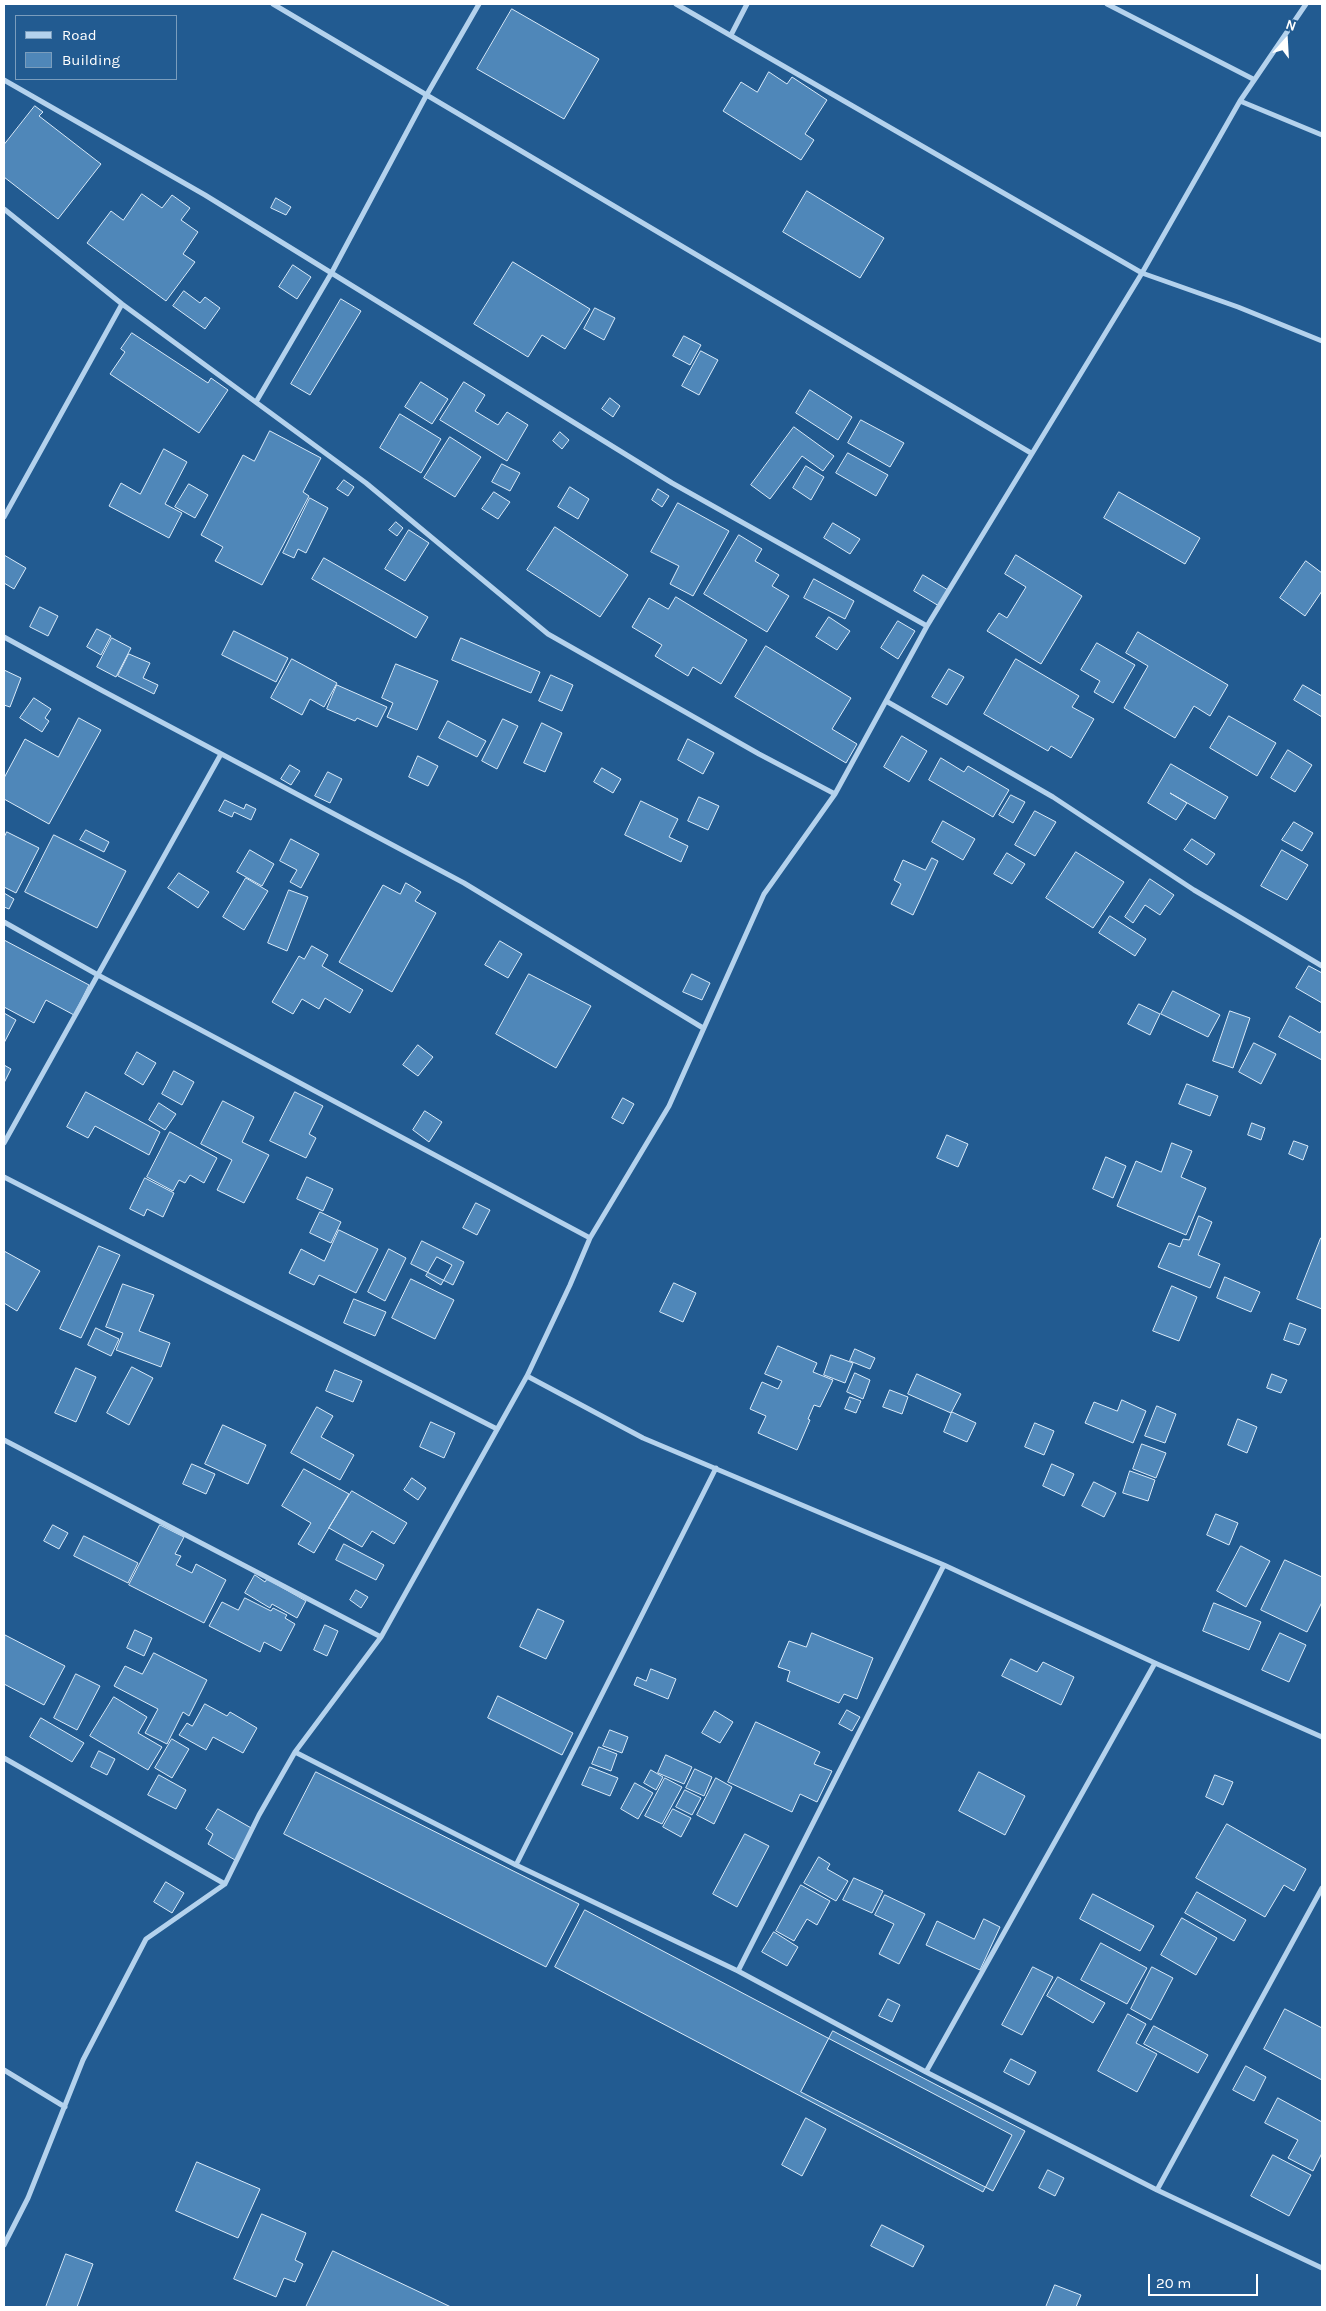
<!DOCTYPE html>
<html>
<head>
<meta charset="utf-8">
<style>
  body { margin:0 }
  #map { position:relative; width:1326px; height:2311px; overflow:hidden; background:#225b91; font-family:Karla,sans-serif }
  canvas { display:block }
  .frame { position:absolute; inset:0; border:5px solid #fff; pointer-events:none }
  .legend { position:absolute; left:15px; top:15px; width:162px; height:65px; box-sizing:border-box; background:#225b91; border:1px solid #7a9dbd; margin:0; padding:6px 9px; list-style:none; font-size:15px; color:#fff }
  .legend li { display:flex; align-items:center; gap:10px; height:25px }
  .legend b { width:25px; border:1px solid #7a9dbd }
  .north { position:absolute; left:1261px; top:15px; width:50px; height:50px; -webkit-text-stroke:4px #225b91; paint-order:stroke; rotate:19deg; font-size:14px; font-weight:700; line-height:20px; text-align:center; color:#fff }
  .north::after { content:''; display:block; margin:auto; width:18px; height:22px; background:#fff; clip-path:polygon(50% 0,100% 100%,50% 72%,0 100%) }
  .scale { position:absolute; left:1148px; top:2274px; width:110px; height:22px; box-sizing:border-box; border:2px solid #fff; border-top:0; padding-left:6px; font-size:15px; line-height:18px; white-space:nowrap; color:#fff; -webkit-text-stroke:4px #225b91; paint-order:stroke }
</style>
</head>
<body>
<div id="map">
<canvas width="1326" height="2311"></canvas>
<div class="frame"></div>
<ul class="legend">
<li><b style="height:6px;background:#b4d2ed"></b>Road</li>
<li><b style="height:14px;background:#4f87b9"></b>Building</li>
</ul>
<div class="north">N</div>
<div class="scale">20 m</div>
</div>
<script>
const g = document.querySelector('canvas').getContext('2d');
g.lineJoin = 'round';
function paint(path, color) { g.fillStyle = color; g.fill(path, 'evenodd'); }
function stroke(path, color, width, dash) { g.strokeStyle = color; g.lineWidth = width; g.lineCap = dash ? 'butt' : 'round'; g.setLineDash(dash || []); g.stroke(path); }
const building = new Path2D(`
  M512,9l87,50 -35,60 -87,-50z
  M769,72l18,12 5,-7 35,23 -22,34 9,6 -13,20 -78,-49 18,-29 16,10z
  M35,106l8,6 -4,4 62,48 -43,55 -54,-42v-32z
  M807,191l77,47 -24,40 -77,-46z
  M142,194l20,14 10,-13 18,13 -9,12 17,12 -15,22 12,8 -29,39 -79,-58 24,-32 12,9z
  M276,198l15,9 -5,8 -15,-7z
  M513,262l77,47 -25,40 -23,-14 -14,22 -54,-33z
  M293,265l18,12 -14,22 -18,-12z
  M184,291l16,12 5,-6 15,11 -15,21 -32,-23z
  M341,299l20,12 -51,84 -19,-11z
  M595,308l20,10 -11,22 -20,-11z
  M132,333l76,50 3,-5 17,12 -29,43 -89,-59 15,-22 -4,-3z
  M684,336l17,9 -11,20 -17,-9z
  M701,351l17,9 -19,35 -17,-9z
  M421,382l27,17 -16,25 -27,-17z
  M464,382l21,13 -10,16 23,14 9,-13 21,13 -21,36 -67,-41z
  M810,390l42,27 -14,23 -42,-27z
  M610,398l10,8 -7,11 -11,-8z
  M400,414l41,25 -20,34 -41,-25z
  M861,420l43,23 -14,24 -42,-24z
  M794,427l40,29 -11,15 -21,-15 -32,43 -19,-14z
  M270,431l51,27 -18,34 6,4 -47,89 -47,-24 8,-14 -22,-12 42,-80 11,6z
  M560,432l9,8 -7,9 -9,-8z
  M450,437l31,20 -26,40 -31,-19z
  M164,449l23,13 -22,42 17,9 -13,25 -60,-32 12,-23 19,11z
  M848,453l40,22 -12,21 -40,-23z
  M502,464l18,9 -10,18 -18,-9z
  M806,466l18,11 -13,23 -18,-12z
  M344,480l10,7 -6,9 -11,-7z
  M189,484l19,11 -13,23 -20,-11z
  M570,487l19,12 -11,20 -20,-12z
  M658,489l11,7 -7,11 -10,-7z
  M494,492l16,10 -12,17 -16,-10z
  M1119,492l81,46 -15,26 -81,-46z
  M310,498l18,10 -22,45 -8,-4 -4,9 -11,-5z
  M678,503l51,28 -36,65 -23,-12 9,-18 -28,-14z
  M396,522l7,6 -6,8 -8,-6z
  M833,523l27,16 -10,15 -26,-16z
  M555,527l73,48 -28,42 -73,-47z
  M409,530l20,13 -24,38 -20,-12z
  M739,535l23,14 -7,12 24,14 -7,11 17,10 -22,36 -63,-38z
  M4,555l22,13 -12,21 -10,-6z
  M1016,555l66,41 -41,68 -54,-33 12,-18 8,5 19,-31 -21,-13z
  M324,558l104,59 -12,21 -104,-59z
  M1306,561l16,12v18l-17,25 -25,-18z
  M923,575l25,15 -9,16 -25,-15z
  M814,579l40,22 -9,18 -41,-21z
  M676,597l71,43 -26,44 -28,-17 -5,9 -33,-20 7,-11 -30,-18 17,-29 19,11z
  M40,607l18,9 -10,20 -18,-9z
  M829,617l21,14 -13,19 -21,-13z
  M898,621l17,10 -17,28 -17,-11z
  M97,629l14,7 -10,19 -14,-8z
  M234,631l54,27 -12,24 -54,-27z
  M1138,632l90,53 -18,31 -16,-10 -19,32 -51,-30 24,-42 -22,-13z
  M112,638l19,10 -15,29 -19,-10z
  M461,638l79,34 -9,21 -79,-33z
  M1097,643l38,22 -22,38 -19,-11 6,-11 -19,-11z
  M766,646l85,52 -19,31 25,15 -11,19 -111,-66z
  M129,654l21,9 -7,15 15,7 -4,9 -36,-18z
  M292,659l45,24 -13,24 -14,-8 -8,16 -31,-17z
  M1016,659l63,37 -7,11 22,12 -23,39 -20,-12 -3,5 -64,-37z
  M396,664l42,17 -21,49 -30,-13 6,-14 -11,-5z
  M949,669l15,8 -17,28 -15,-8z
  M4,670l17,8 -11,29 -6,-2z
  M551,675l22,10 -11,26 -23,-10z
  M337,685l50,22 -10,20 -20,-9 -2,3 -28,-12z
  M1303,685l19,11v21l-28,-17z
  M34,698l17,11 -6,9 4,3 -7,11 -22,-14z
  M1229,716l47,27 -19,33 -47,-28z
  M79,718l22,12 -52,94 -45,-25v-21l21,-39 33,18z
  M503,719l15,7 -21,43 -15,-8z
  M448,721l38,20 -9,16 -38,-19z
  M542,723l20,10 -17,39 -21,-9z
  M902,736l25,15 -18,31 -25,-15z
  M688,739l26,14 -11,21 -25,-14z
  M1288,750l24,15 -17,27 -24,-14z
  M418,756l20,10 -10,20 -19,-9z
  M941,758l23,14 4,-6 41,24 -16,27 -64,-37z
  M1171,764l57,33 -13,22 -45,-26 17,10 -11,17 -28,-17z
  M290,765l10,6 -9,14 -10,-6z
  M602,768l19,11 -8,14 -19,-11z
  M328,772l14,7 -12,24 -15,-7z
  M1011,795l14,7 -12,21 -14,-8z
  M699,797l20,9 -11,24 -20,-9z
  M225,800l19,9 2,-5 10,5 -5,11 -17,-8 -2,5 -13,-6z
  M641,801l37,18 -9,18 19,9 -7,16 -56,-27z
  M1035,811l21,11 -21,34 -20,-11z
  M943,821l32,18 -12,21 -31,-18z
  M1294,822l19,11 -11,18 -20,-11z
  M86,830l23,12 -5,10 -24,-12z
  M7,832l32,16 -23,45 -12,-6v-49z
  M54,835l72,36 -29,57 -72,-36z
  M291,839l28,15 -18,34 -11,-6 7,-12 -17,-9z
  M1192,839l23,15 -8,11 -23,-15z
  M250,850l24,14 -12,22 -25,-14z
  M1282,850l26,15 -21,35 -26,-14z
  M1076,852l48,30 -31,46 -47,-30z
  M1007,853l18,11 -13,20 -18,-10z
  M932,858l6,3 -25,54 -22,-11 10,-20 -7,-4 9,-20 22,10z
  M179,873l30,19 -11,16 -30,-20z
  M246,878l22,13 -24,39 -21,-13z
  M1150,879l24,16 -14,20 -15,-10 -12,18 -8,-6z
  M406,883l15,9 -6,9 21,12 -44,79 -53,-30 44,-77 17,9z
  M289,890l19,7 -21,54 -19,-8z
  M4,893l10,6 -5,10 -5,-2z
  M1110,916l36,23 -11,17 -36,-23z
  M4,940l85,45 -15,30 -28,-15 -12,23 -30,-16z
  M500,941l22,13 -14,24 -23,-13z
  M312,946l16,9 -6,11 41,24 -13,23 -25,-15 -6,11 -17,-10 -9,15 -21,-12 27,-46 5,3z
  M1309,966l13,7v30l-26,-15z
  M529,974l62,32 -35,62 -60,-34z
  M692,974l18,9 -8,17 -19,-8z
  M1173,991l47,24 -12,22 -47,-23z
  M1139,1004l21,10 -10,21 -22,-11z
  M1230,1011l20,7 -17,50 -20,-7z
  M4,1013l12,7 -12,23z
  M1290,1016l30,17 2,-4v31l-43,-23z
  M1254,1043l22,11 -15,30 -22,-12z
  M418,1045l15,12 -15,19 -15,-11z
  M137,1052l19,11 -13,22 -18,-11z
  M4,1065l7,4 -7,14z
  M174,1071l20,11 -12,23 -20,-11z
  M1187,1084l31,12 -8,20 -31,-12z
  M86,1092l74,40 -11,23 -54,-29 -7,12 -21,-11z
  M295,1092l28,14 -14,28 7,4 -10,20 -36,-17z
  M623,1098l11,6 -11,20 -11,-6z
  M223,1101l31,16 -12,25 27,13 -25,48 -27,-13 15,-30 -31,-16z
  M159,1103l17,11 -11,16 -16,-10z
  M425,1111l17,11 -13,20 -16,-12z
  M1252,1123l13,5 -4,12 -13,-5z
  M170,1132l47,26 -13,25 -14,-8 -5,8 -6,-3 -6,11 -26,-14z
  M947,1135l21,9 -10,23 -21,-9z
  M1294,1141l14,5 -5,14 -14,-6z
  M1172,1143l20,8 -11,26 25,11 -20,47 -69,-29 19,-45 25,11z
  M1106,1157l20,9 -13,32 -20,-9z
  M307,1177l26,12 -10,22 -26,-12z
  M145,1178l29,15 -11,24 -16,-8 -3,7 -14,-7z
  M476,1203l14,7 -13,25 -14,-7z
  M320,1212l21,10 -10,21 -21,-10z
  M1199,1216l13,6 -14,33 22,9 -10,24 -52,-21 11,-24 11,4 3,-8 6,1z
  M339,1230l39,19 -22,44 -37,-18 -5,10 -25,-12 12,-24 23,12z
  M1321,1238h1v71l-25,-10z
  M422,1241l42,21 -11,23 -42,-21z
  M99,1246l21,9 -39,83 -21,-9z
  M389,1249l17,9 -21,43 -17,-9z
  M4,1251l36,20 -23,40 -13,-8z
  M437,1257l15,8 -11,20 -15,-9z
  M1225,1277l35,15 -9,20 -34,-14z
  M411,1279l43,21 -19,39 -43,-21z
  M674,1283l22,10 -13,29 -23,-10z
  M123,1284l31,11 -15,36 31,12 -9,24 -45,-17 7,-17 -17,-6z
  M1172,1286l25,11 -18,44 -26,-10z
  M354,1299l32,13 -11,24 -31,-13z
  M1290,1323l16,6 -7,16 -15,-5z
  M96,1328l23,11 -8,17 -23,-11z
  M778,1346l39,17 -4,9 20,8 -13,27 -6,-2 -6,14 2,1 -13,30 -39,-17 8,-17 -16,-7 12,-27 16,7 4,-8 -17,-7z
  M855,1349l20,9 -5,11 -20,-8z
  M831,1355l22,8 -8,20 -21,-8z
  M132,1367l21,11 -24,47 -22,-12z
  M76,1368l20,9 -20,45 -21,-9z
  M335,1370l27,11 -9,21 -27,-11z
  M855,1373l15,7 -7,19 -16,-7z
  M917,1374l44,20 -10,19 -43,-19z
  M1272,1374l15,6 -6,13 -14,-5z
  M890,1390l18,7 -6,17 -19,-7z
  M850,1397l11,4 -5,12 -11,-4z
  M1122,1400l24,11 -13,32 -48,-20 9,-21 23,9z
  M1157,1406l19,8 -11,29 -20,-7z
  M317,1407l16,9 -12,21 33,18 -14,25 -49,-27z
  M952,1412l24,11 -9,19 -23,-10z
  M1238,1419l19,8 -10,26 -19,-8z
  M431,1422l24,11 -11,25 -24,-11z
  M1035,1423l19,8 -10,24 -19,-8z
  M223,1425l43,20 -18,39 -43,-20z
  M1142,1444l24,9 -10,25 -23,-9z
  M192,1464l23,10 -9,20 -23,-10z
  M1052,1464l22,10 -10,22 -21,-10z
  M304,1469l45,25 -35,59 -16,-9 13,-21 -29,-17z
  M1130,1471l25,9 -7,21 -25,-8z
  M412,1478l14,10 -8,12 -14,-10z
  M1094,1482l22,11 -12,24 -22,-11z
  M352,1491l55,32 -13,21 -22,-13 -10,16 -33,-19z
  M1216,1514l22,9 -9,22 -22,-10z
  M53,1525l15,8 -9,16 -15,-8z
  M160,1525l24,12 -9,17 6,2 -5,9 16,8 4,-9 30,16 -22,43 -75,-38z
  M84,1536l54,27 -10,20 -54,-27z
  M344,1544l40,21 -8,15 -40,-20z
  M1241,1546l29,15 -24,46 -29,-16z
  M1285,1560l37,17v25l-15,30 -46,-22z
  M255,1575l10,7 2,-3 39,22 -9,17 -25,-14 -2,4 -25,-15z
  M356,1590l12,7 -7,11 -11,-8z
  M245,1598l26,13 2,-3 14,7 -2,3 10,6 -14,27 -17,-9 -4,10 -51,-26 13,-24 16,8z
  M1214,1603l47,19 -12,28 -46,-19z
  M538,1609l26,12 -18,38 -26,-12z
  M325,1625l13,6 -11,25 -13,-6z
  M135,1630l17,8 -8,18 -17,-8z
  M812,1633l61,25 -16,41 -13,-5 -5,9 -52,-22 3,-10 -12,-4 11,-26 17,6z
  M1280,1633l26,12 -17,37 -27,-12z
  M5,1635l60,31 -21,39 -40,-21z
  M154,1653l53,27 -18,36 -6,-4 -16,32 -22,-11 13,-24 -44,-23 11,-20 17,8z
  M1011,1659l26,13 6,-10 31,15 -13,28 -59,-29z
  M651,1669l25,10 -8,20 -34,-14 3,-8 9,4z
  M76,1674l24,12 -23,44 -23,-12z
  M498,1696l75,37 -11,22 -74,-37z
  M114,1697l33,20 -9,16 24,14 -14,23 -58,-34z
  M205,1704l22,12 3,-4 27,16 -14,25 -30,-16 -7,13 -27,-15 8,-12 5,3z
  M847,1710l13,7 -8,14 -13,-7z
  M715,1711l18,11 -13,21 -18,-10z
  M41,1718l43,25 -12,19 -42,-25z
  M756,1722l64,30 -6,12 18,7 -15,31 -17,-8 -8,18 -64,-30z
  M610,1730l18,7 -6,16 -19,-7z
  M172,1739l17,10 -17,29 -17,-10z
  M599,1747l18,7 -6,17 -19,-7z
  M99,1751l16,8 -8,16 -16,-8z
  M666,1755l26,12 -8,17 -26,-11z
  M590,1767l28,11 -8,18 -28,-11z
  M695,1769l17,8 -8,19 -18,-8z
  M651,1770l12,7 -7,13 -12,-7z
  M316,1772l263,132 -33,63 -262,-133z
  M979,1772l46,24 -20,39 -46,-24z
  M159,1775l27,15 -10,19 -28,-14z
  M1215,1775l18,7 -10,23 -17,-8z
  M665,1778l17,9 -20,37 -17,-8z
  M716,1778l16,9 -18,37 -17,-9z
  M635,1783l18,10 -15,26 -17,-10z
  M685,1790l16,8 -9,17 -16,-8z
  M218,1809l35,20 -18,31 -27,-16 5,-10 -7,-5z
  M673,1809l18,9 -10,19 -18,-10z
  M1227,1824l79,45 -12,22 -10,-6 -19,32 -69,-39z
  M745,1834l24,12 -32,61 -24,-13z
  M819,1857l11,7 -3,5 21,12 -12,20 -32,-18z
  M854,1878l29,13 -11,22 -29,-13z
  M166,1882l18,11 -12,20 -18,-11z
  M801,1885l29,16 -13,24 -10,-6 -13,22 -18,-10z
  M1197,1892l49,28 -12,21 -49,-28z
  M1093,1894l61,32 -14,25 -60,-32z
  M885,1895l40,19 -26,50 -20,-10 15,-30 -19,-9z
  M585,1910l427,225 -29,57 -428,-225z
  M1182,1918l35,20 -21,37 -35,-20z
  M984,1919l16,8 -20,43 -54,-25 11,-24 37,18z
  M774,1932l24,15 -11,19 -25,-14z
  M1101,1943l46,25 -20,36 -46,-24z
  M1033,1967l20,10 -31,58 -20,-10z
  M1152,1967l21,11 -22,42 -20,-11z
  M1058,1977l47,26 -12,20 -46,-27z
  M888,1999l12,6 -8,17 -13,-6z
  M1285,2009l37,19v52l-58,-31z
  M1128,2014l18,10 -10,19 21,11 -20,38 -39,-21z
  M1154,2026l54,29 -10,18 -54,-29z
  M833,2031l192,100 -32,60 -192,-99z
  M1011,2059l25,13 -7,13 -25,-13z
  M1246,2066l20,11 -12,24 -21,-11z
  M1278,2098l44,24v31l-9,18 -25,-13 10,-18 -33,-17z
  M806,2118l20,11 -24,47 -20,-11z
  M1273,2155l38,20 -22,41 -38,-20z
  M197,2162l63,27 -22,49 -62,-27z
  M1048,2170l16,8 -9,18 -16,-8z
  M262,2214l44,19 -11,27 8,4 -8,18 -11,-4 -8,19 -42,-18z
  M882,2225l42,21 -11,21 -42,-21z
  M333,2251l118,56h-145z
  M66,2254l27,10 -16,43h-31z
  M1055,2285l26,10 -5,12h-30z`);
const street = new Path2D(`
  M273,4l758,449
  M676,4l466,269 96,34 84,34
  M1107,4l146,75
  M731,35l16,-31
  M4,80l201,115 467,288 255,143
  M1240,101l82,34
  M4,209l118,95 244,179 182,151 211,120 76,40
  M256,402l76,-130 94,-176 53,-92
  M4,517l118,-213
  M4,637l99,54 361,192 239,145
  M886,701l167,96 141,93 128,76
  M4,922l94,53 492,263
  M4,1143l217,-389
  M4,1177l493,252
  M527,1376l116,62 301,127 211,98 167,74
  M4,1440l377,197
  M295,1752l221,113 222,106 188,101 231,118 165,78
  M4,1758l221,126
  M516,1865l200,-397
  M738,1971l206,-406
  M4,2070l61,37
  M926,2072l229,-409
  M1157,2190l165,-302
  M4,2245l24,-47 55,-138 63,-121 79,-55 34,-69 36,-63 86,-115 146,-261 43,-91 20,-47 79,-132 95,-212 71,-100 92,-168 215,-353 98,-172 66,-97`);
paint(building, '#4f87b9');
stroke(building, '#d9eaf9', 1);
stroke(street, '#b4d2ed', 5);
</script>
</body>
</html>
